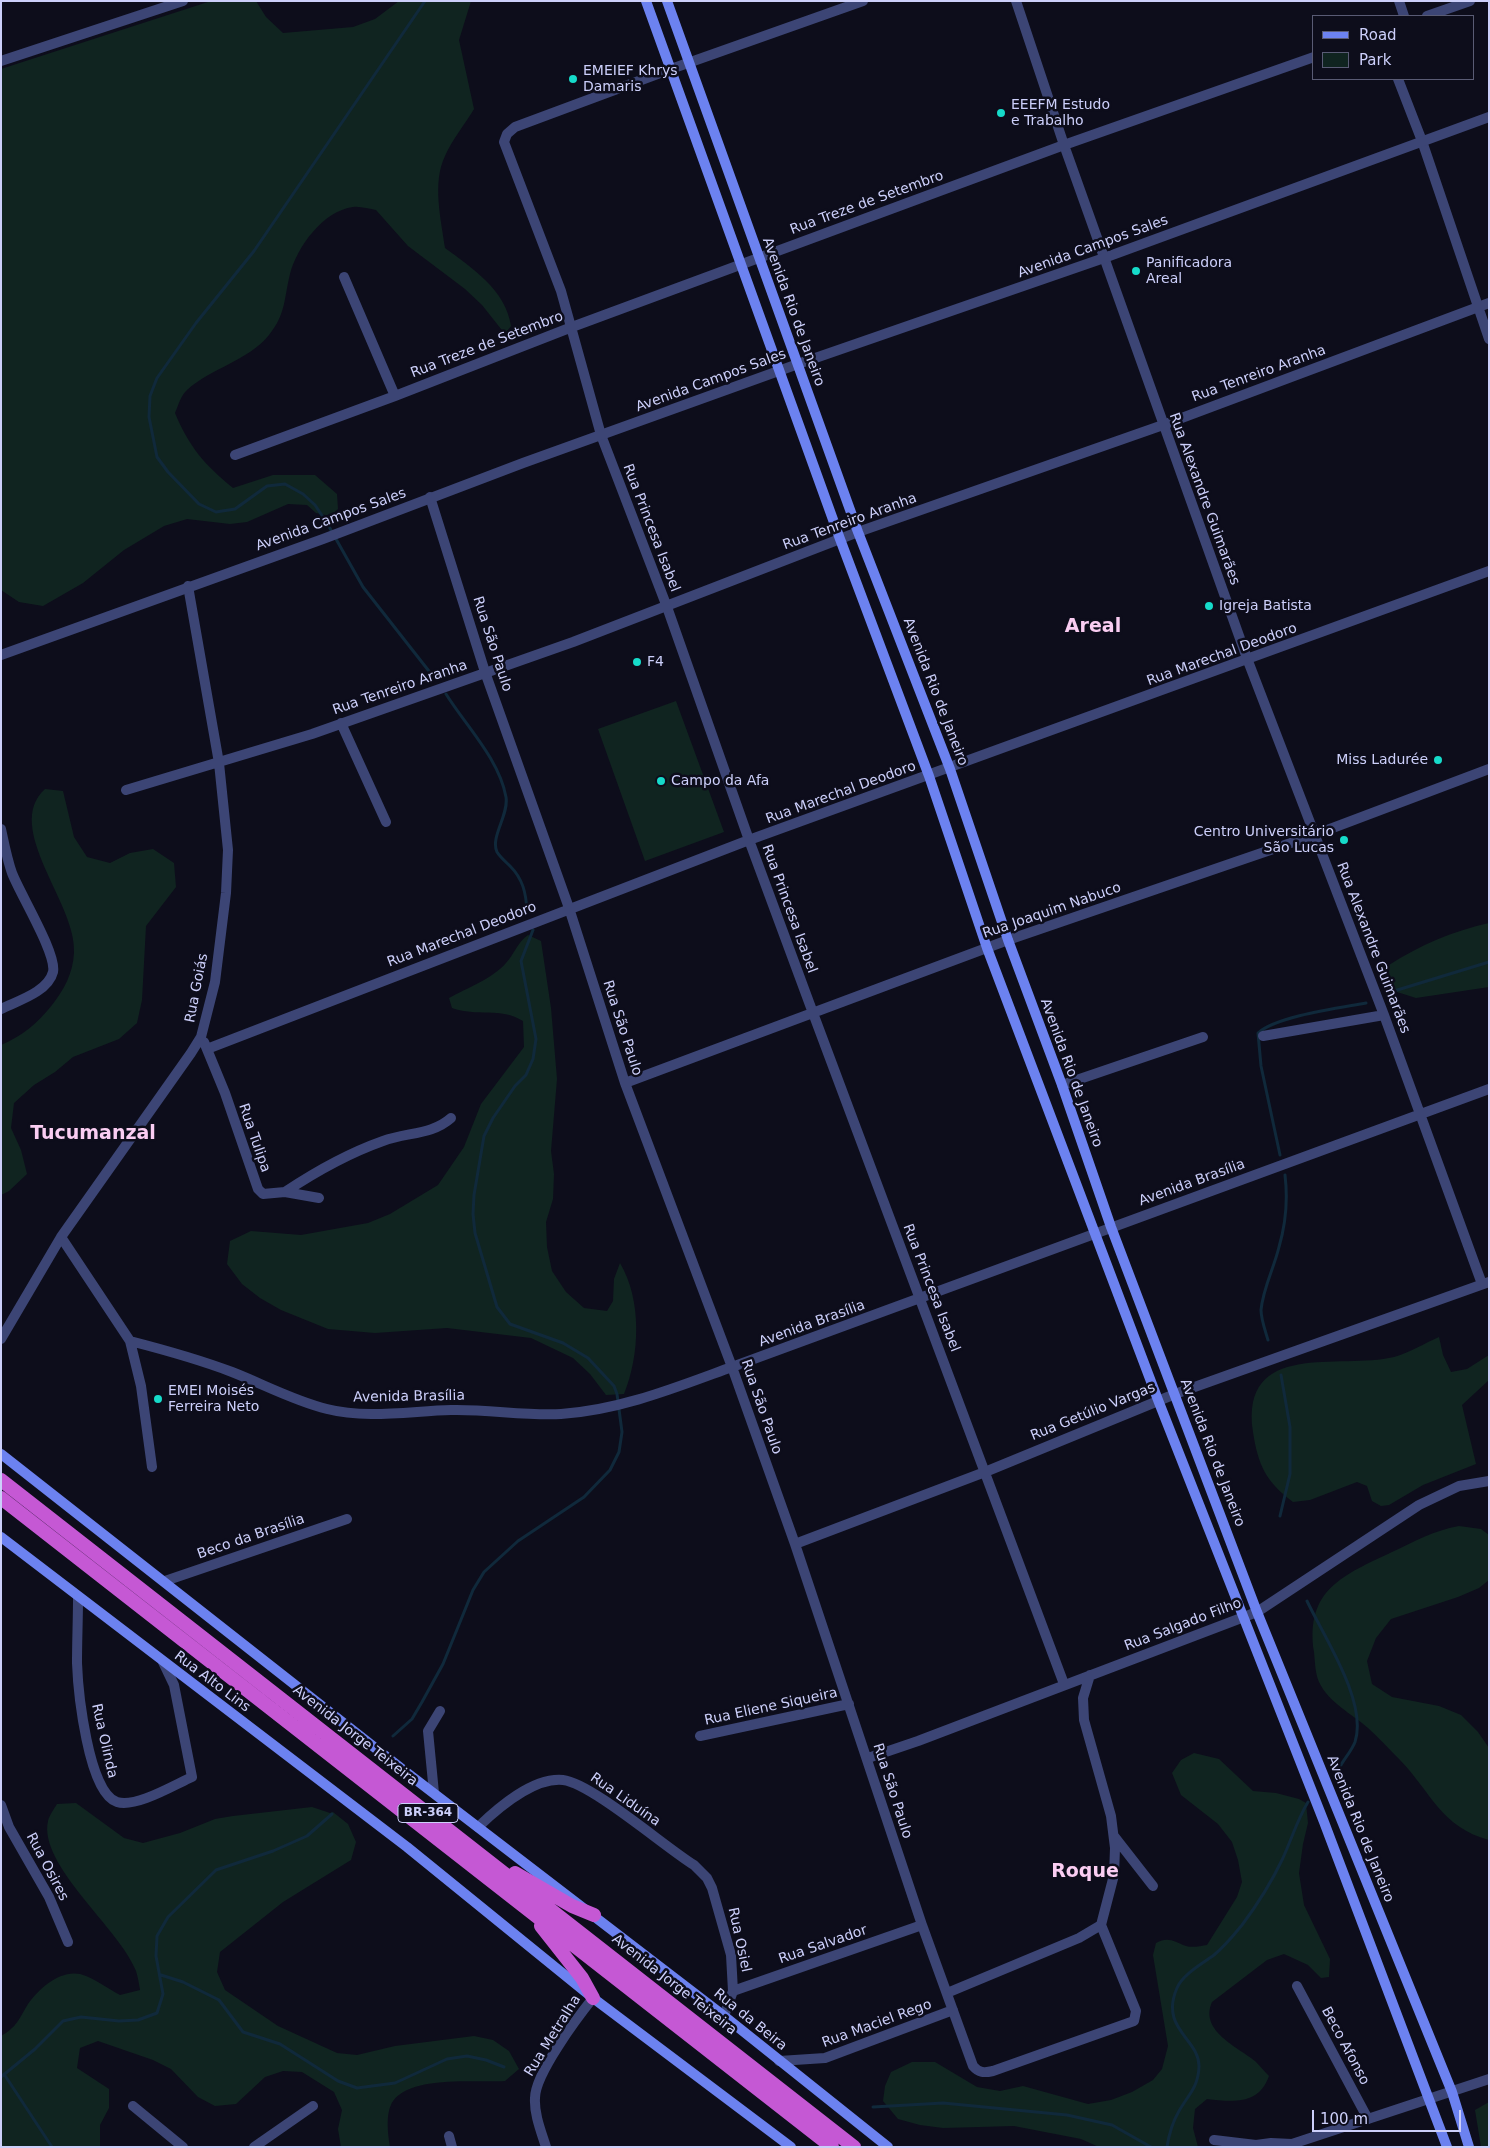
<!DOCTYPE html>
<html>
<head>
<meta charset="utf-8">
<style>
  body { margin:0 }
  #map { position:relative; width:1490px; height:2148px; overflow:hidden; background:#0d0d1b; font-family:"DejaVu Sans",sans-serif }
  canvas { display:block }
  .frame { position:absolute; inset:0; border:2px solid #cccffa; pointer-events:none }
  .legend { position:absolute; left:1312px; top:15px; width:162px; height:65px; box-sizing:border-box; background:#0d0d1b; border:1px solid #595b74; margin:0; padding:6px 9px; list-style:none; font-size:15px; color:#cccffa }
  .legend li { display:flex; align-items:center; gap:10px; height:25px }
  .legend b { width:25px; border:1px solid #595b74 }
  .scale { position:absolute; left:1312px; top:2110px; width:149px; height:22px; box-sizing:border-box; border:2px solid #cccffa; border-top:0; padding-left:6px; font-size:15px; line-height:18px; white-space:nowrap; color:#cccffa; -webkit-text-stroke:4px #0d0d1b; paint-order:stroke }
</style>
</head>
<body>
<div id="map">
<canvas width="1490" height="2148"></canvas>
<div class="frame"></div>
<ul class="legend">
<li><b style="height:6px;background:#6c82f0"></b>Road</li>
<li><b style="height:14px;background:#102420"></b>Park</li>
</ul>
<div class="scale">100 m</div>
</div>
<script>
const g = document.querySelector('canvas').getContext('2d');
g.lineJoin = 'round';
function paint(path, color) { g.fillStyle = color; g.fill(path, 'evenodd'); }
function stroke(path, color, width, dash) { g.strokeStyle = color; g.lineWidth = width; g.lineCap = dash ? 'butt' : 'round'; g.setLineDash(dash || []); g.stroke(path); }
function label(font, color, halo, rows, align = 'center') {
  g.font = font + ' "DejaVu Sans",sans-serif'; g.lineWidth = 5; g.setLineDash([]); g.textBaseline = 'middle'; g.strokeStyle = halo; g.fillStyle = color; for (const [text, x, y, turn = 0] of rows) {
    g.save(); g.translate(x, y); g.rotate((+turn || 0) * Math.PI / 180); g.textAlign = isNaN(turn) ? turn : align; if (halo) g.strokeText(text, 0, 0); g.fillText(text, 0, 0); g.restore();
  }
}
const green = new Path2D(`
  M211,1h45l10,16 17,16 70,-6 22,-8 24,-18h72l-12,39 15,69c-9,15 -22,31 -29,47 -13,27 -4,63 0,92 27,20 61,42 66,78l-6,8 -23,-29 -17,-16 -57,-43 -32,-36c-7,-1 -16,-4 -23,-3 -30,4 -56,40 -63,67 -6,24 -4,40 -21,61 -21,26 -58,33 -82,55 -6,5 -9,16 -12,23 14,34 30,52 58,75l40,-13h42l22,19 1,15 -8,7 -14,-3 -9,-8 -19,-1 -41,18 -17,2 -43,-5 -23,7 -40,24 -41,33 -40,23 -24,-4 -18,-12v-521z
  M676,701l48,131 -79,29 -47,-132z
  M45,789l18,2 11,46 13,20 23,6 20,-10 23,-4 21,14 2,24 -30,39 -4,74 -5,23 -18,16 -46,18 -18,15 -21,13 -20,18 -3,25 10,22 6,24 -18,17 -8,4v-150c21,-9 37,-22 51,-40 12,-15 21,-32 22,-52 4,-48 -72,-125 -29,-164z
  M1489,923v64l-73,11 -22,-7 -5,-10v-16c31,-20 64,-34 100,-42z
  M528,935l13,6 10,67 6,71 -6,72 3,23 -1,25 -7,23 1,25 5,24 14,21 18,16 23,3 6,-10 1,-22 6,-16c22,37 20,92 4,131l-18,1 -16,-21 -17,-16 -42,-20 -84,-10 -72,5 -47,-4 -47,-19 -21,-12 -18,-14 -15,-20 3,-23 21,-10 50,4 67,-12 22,-9 48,-29 26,-38 17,-43 43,-57 -1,-26c-22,-14 -47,-4 -71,-13l-3,-10c18,-10 43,-19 57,-35 9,-10 11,-20 22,-28z
  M1439,1337l4,18 8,17 16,-3 22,-14v25l-27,25 14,59 -53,21 -34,20 -8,1 -9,-5 -5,-15 -10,-4 -47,18 -17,2c-27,-20 -35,-37 -40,-70 -13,-93 87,-62 141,-75 15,-4 31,-14 45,-20z
  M1459,1526l22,3 8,6v45l-10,8 -21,9 -67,22 -15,19 -9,23 5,23 20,13 47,9 22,9 17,17 11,16v92c-48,-13 -58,-48 -89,-80 -10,-10 -21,-22 -32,-32 -17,-15 -39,-25 -49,-46 -4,-9 -4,-21 -5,-30 -9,-63 30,-77 78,-100 24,-11 40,-21 67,-26z
  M1194,1753l25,6 34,32 23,2 23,6 7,4 2,20 -5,21 -4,29 5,32 26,54 -1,18 -8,1 -13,-13 -24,-11 -17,6 -55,42c-13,29 26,45 43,59 5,5 9,10 14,15 -10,29 -36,26 -62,23l-12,10 -2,19 5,19h-99l-18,-8 -67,-13 -71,2 -23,-3 -22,-6 -15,-18 2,-15 6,-14 21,-10h23l42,25 23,4 23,-5 65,18 23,-4 21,-8 21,-12 9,-11 6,-23 -15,-91 3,-12c13,-7 18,-1 30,3 6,2 15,0 21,-1l30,-48 5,-15 -4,-22 -6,-18 -14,-18 -37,-29 -9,-22 9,-13z
  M76,1803l48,35 19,5 37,-10 35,-14 18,-3 79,-9 18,6 3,-1 15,12 8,18 -5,18 -68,42 -63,50 -3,20 8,18 53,36 59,27 20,2 38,-9 79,-10 19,4 16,11 10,18 -14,12c-29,2 -93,-6 -112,20 -8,12 -5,33 -3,46h-49l-3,-18 4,-19 -8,-18 -32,-20 -19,-1 -18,6 -29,27 -21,2 -17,-9 -27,-28 -18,-9 -55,-19 -18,7 -3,20 32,21v19l-9,17v22h-99v-111c16,-9 18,-17 27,-32 12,-17 36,-38 58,-28 12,5 23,13 34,19l20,-5c-1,-6 -2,-13 -4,-19 -16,-42 -98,-106 -88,-150 1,-5 6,-12 9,-17z
  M1489,2102v45h-8l-6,-37z`);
const stream = new Path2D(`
  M425,1l-171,250 -58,72 -39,55 -7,18 -1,21 8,40 11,15 31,32 17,8 19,-3 32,-23 18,-2 18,10 12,11 12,18 36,64 69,88
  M446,694c20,32 53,65 60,103 3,18 -16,40 -9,55 3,5 9,10 13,14 13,13 16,27 17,45
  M1394,991l95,-29
  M1280,1155l-19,-89 -3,-33c19,-17 81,-25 108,-30
  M1268,1340c-3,-10 -7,-21 -7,-30 2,-22 13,-42 18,-63 7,-24 9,-47 6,-72
  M1280,1516l10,-42v-47l-9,-52
  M1307,1601c17,36 61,101 48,141 -3,8 -10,16 -14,23
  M393,1736l19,-17 10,-17 21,-38 30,-74 11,-18 34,-31 66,-44 26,-27 9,-18 3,-20 -5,-38 -3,-8 -26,-28 -25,-15 -53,-19 -13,-17 -22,-74 -2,-19 1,-19 10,-59 9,-18 22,-32 11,-11 7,-16 3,-20 -15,-78 12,-31
  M161,1975l22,7 36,18 24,32 37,12 58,37 19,7 38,-5 52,-24 20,-3 19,4 18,7
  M4,2074l48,73
  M1,2077l34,-28 28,-28 18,-4 38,4 19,-1 19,-7 6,-19 -7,-38 1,-20 11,-19 48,-47 57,-19 34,-15 25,-22
  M873,2107l70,-4 124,12 45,10 39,22
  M1167,2147c2,-13 5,-24 12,-36 9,-16 19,-23 20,-44 1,-28 -40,-38 -22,-79 6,-14 25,-24 37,-33 11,-9 19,-19 28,-30 15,-20 29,-42 40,-65 9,-19 15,-40 26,-58`);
const minor = new Path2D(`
  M863,1l-192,68 -156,58 -8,7 -3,8 57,149 40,144 66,172 82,233 64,173 251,671
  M1016,1l48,144 184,516 136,354 98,269
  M1399,1l5,15
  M1427,16l43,-15
  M1398,79l24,62 67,198
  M344,277l51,119
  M235,455l160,-59 177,-69 492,-182 250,-88
  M430,497l55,175 84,236 56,175 107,284 63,177 127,381 51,141c6,7 11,7 20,5l141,-50 2,-10 -35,-86
  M341,723l45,99
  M126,790l186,-56 261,-92 285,-110 305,-107 326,-122
  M1,829c3,14 6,30 11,44 8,21 45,81 41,99 -5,20 -36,29 -52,37
  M1263,1036l121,-21
  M204,1042l21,51 33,96 5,5 22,-2 34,6
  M207,1049l542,-209 740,-269
  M625,1083l383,-143 306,-105 175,-66
  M1062,1085l141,-48
  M285,1192c30,-20 64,-39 98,-51 24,-9 49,-6 68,-23
  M61,1237l69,104 11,45 11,81
  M1,1339l60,-102 130,-184 10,-16 14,-55 11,-89 2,-43 -9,-87 -31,-177
  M130,1341c35,9 68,18 102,31 31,12 62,29 95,37 39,10 84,2 124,1 37,-1 74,6 110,4 60,-4 116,-27 171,-47l757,-278
  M795,1544l190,-72 190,-78 314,-112
  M165,1581l182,-62
  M78,1598c0,21 -1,43 -1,65 1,27 11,130 40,139 19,6 57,-17 75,-25l-18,-92 -11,-23
  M1090,1675l-7,23 1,22 27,96 4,32 -1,27 -13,50
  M700,1736l149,-32
  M868,1758l50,-17 339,-129 162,-107 40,-19 30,-5
  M434,1793l-6,-62 12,-20
  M1,1805l8,22 40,70 19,45
  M478,1827c20,-19 55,-50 85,-47 28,3 102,67 131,85l13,13 5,10 19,67 2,36 -9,25
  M1114,1836l39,50
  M1297,1986l71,133
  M733,1991l189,-66
  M947,1993l132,-55 22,-13
  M779,2061l46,-3 128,-48
  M133,2106l50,41
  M449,2136l3,11
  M1214,2140l42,5 15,-2 21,1 197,-65
  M254,2147l59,-41
  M546,2147c-5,-16 -12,-33 -11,-49 0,-24 42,-80 58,-100`);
const tertiary = new Path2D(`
  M1,61l182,-60
  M1,655l322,-116 200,-76 275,-99 306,-106 385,-141`);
const secondary = new Path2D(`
  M646,1l194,538 89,237 58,172 171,452 166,422 123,325
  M667,1l191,531 92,237 58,171 54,145 49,142 146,385 195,480 17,55
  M1,1454l401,315 322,247 164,131
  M1,1537l406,310 186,151 198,149`);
const trunk = new Path2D(`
  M1,1480l853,667
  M1,1498l831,649
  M515,1873l57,33 22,9
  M541,1926l41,52 11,20`);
const markers = [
  [573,79,5,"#16dbca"],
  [1001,113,5,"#16dbca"],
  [1136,271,5,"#16dbca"],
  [1209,606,5,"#16dbca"],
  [637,662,5,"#16dbca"],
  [1438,760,5,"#16dbca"],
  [661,781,5,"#16dbca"],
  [1344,840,5,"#16dbca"],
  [158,1399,5,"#16dbca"]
];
const shields = [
  [428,1813,60]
];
const shieldNames = [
  ["BR-364",428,1813]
];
const poiNames = [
  ["EMEIEF Khrys",583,71],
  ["Damaris",583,87],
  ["EEEFM Estudo",1011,105],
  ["e Trabalho",1011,121],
  ["Panificadora",1146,263],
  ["Areal",1146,279],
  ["Igreja Batista",1219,606],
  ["F4",647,662],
  ["Miss Ladurée",1428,760,"right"],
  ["Campo da Afa",671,781],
  ["Centro Universitário",1334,832,"right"],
  ["São Lucas",1334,848,"right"],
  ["EMEI Moisés",168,1391],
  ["Ferreira Neto",168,1407]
];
const streetNames = [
  ["Rua Treze de Setembro",867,203,-20],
  ["Avenida Campos Sales",1093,247,-20],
  ["Avenida Rio de Janeiro",793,312,70],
  ["Rua Treze de Setembro",487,345,-21],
  ["Rua Tenreiro Aranha",1259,374,-20],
  ["Avenida Campos Sales",711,381,-20],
  ["Rua Alexandre Guimarães",1204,499,70],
  ["Avenida Campos Sales",331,520,-20],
  ["Rua Tenreiro Aranha",850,522,-20],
  ["Rua Princesa Isabel",651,528,69],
  ["Rua São Paulo",492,644,72],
  ["Rua Marechal Deodoro",1222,655,-20],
  ["Rua Tenreiro Aranha",400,688,-19],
  ["Avenida Rio de Janeiro",935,692,69],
  ["Rua Marechal Deodoro",841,793,-20],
  ["Rua Princesa Isabel",789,909,70],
  ["Rua Joaquim Nabuco",1052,911,-19],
  ["Rua Marechal Deodoro",462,935,-21],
  ["Rua Alexandre Guimarães",1373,948,69],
  ["Rua Goiás",197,988,-79],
  ["Rua São Paulo",622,1028,72],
  ["Avenida Rio de Janeiro",1071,1073,70],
  ["Rua Tulipa",254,1138,71],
  ["Avenida Brasília",1192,1183,-20],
  ["Rua Princesa Isabel",931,1288,69],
  ["Avenida Brasília",812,1324,-20],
  ["Avenida Brasília",409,1397,-1],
  ["Rua São Paulo",761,1407,71],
  ["Rua Getúlio Vargas",1093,1412,-22],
  ["Avenida Rio de Janeiro",1212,1453,69],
  ["Beco da Brasília",251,1537,-19],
  ["Rua Salgado Filho",1183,1625,-21],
  ["Rua Alto Lins",212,1682,37],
  ["Rua Eliene Siqueira",771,1707,-12],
  ["Avenida Jorge Teixeira",355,1736,38],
  ["Rua Olinda",104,1741,77],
  ["Rua São Paulo",892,1791,72],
  ["Rua Liduína",625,1800,35],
  ["Avenida Rio de Janeiro",1360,1829,68],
  ["Rua Osires",47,1867,62],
  ["Rua Osiel",739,1940,78],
  ["Rua Salvador",823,1945,-19],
  ["Avenida Jorge Teixeira",674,1985,38],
  ["Rua da Beira",750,2020,39],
  ["Rua Maciel Rego",877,2024,-20],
  ["Rua Metralha",553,2036,-58],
  ["Beco Afonso",1345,2046,62]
];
const districtNames = [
  ["Areal",1093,627],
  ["Tucumanzal",93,1134],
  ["Roque",1085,1872]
];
paint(green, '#102420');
stroke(stream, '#10293b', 3);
stroke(minor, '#3c4575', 10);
stroke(tertiary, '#3c4575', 10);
stroke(secondary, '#6c82f0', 10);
stroke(trunk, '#c558d4', 14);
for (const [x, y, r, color] of markers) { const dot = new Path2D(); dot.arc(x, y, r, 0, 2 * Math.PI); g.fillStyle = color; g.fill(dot); stroke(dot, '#0d0d1b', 2); }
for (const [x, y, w] of shields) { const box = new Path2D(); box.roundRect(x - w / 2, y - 9.5, w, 19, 4); g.fillStyle = '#0d0d1b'; g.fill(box); stroke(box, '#cccffa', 1); }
label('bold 12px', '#cccffa', null, shieldNames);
label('14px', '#cccffa', '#0d0d1b', poiNames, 'left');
label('14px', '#cccffa', '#0d0d1b', streetNames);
label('bold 19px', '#facdf2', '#0d0d1b', districtNames);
</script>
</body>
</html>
